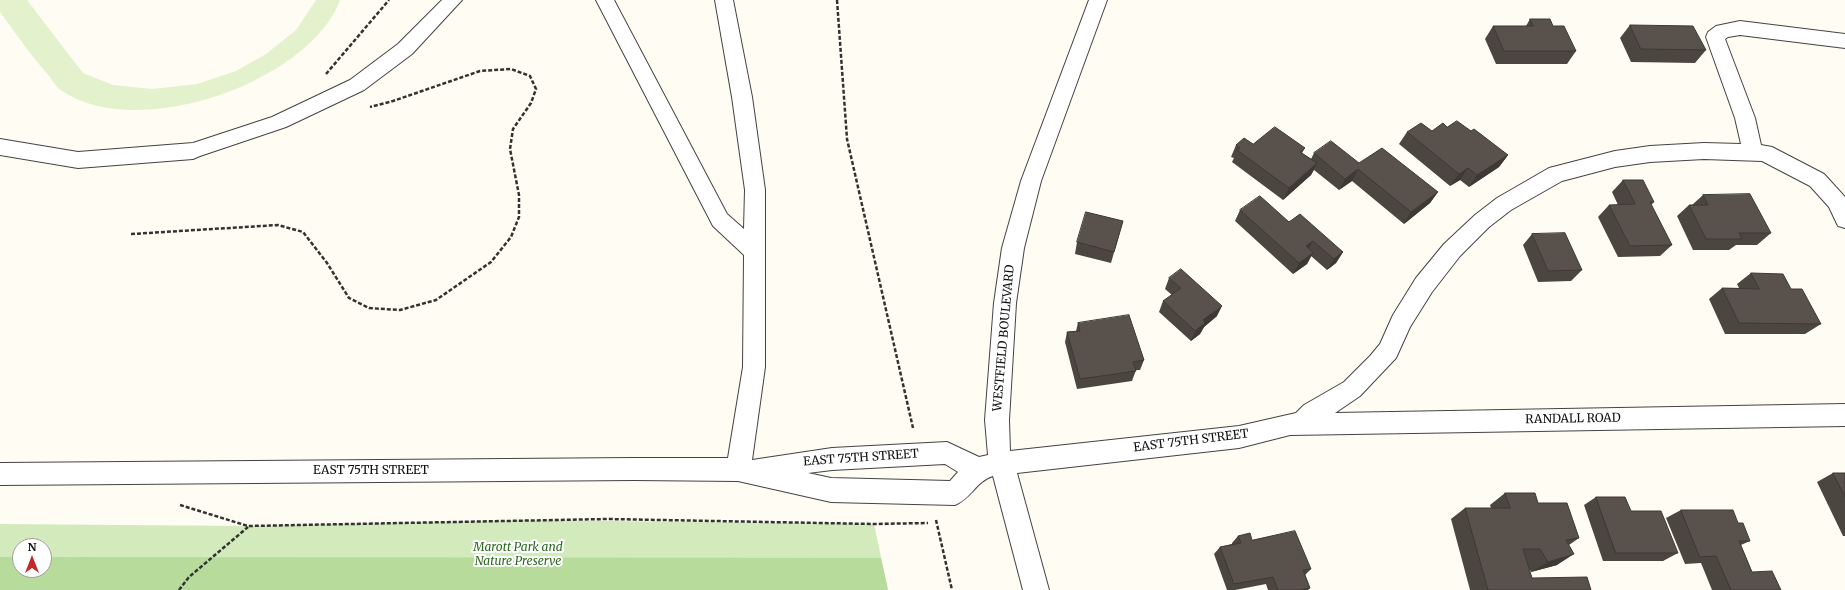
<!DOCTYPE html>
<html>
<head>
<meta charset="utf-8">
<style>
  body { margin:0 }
  #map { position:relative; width:1845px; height:590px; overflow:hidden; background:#fffdf3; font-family:Merriweather,serif }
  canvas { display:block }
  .north { position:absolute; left:12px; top:538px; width:40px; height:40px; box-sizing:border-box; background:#fff; border:1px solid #9f9f9f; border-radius:50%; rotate:0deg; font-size:11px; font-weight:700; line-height:16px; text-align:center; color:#101010 }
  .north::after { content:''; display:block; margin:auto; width:14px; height:18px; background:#c0282a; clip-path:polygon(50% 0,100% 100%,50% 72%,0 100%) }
</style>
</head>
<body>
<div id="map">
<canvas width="1845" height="590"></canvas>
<div class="north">N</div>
</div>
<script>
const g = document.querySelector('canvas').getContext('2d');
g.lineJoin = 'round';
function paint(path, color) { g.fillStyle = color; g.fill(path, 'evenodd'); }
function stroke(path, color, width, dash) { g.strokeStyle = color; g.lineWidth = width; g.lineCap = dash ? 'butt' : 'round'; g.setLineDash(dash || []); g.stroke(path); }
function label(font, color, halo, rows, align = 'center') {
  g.font = font + ' Merriweather,serif'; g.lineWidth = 4; g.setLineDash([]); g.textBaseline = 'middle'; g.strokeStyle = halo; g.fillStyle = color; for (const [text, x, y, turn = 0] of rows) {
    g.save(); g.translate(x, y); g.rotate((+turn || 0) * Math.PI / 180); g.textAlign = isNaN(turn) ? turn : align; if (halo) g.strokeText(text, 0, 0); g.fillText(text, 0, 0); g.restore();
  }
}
const green = new Path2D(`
  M522,520l352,4 14,66h-888v-66l248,2zM20,546h24v24h-24z`);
const forest = new Path2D(`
  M0,557h20v13h24v-13l837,1 7,32h-888z`);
const pitch = new Path2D(`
  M0,0h27l56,73 30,12 39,4 45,-5 39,-13 30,-17 30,-24 20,-30h24c-31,83 -203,142 -278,91 -5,-3 -9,-9 -12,-14 -18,-20 -34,-43 -50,-65z`);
const path = new Path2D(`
  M837,0l10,139 66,289
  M326,74l63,-74
  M131,234l147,-9 25,7 24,31 22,35 20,10 31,2 36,-10 55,-38 20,-25 8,-20v-22l-9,-46 3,-20 18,-26 5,-14 -6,-13 -19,-7 -31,2 -87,30 -23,6
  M180,505l68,21 360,-7 266,5 54,-1
  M936,520l16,70
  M179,590l10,-13 59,-50`);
const minor = new Path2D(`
  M442,0h20l-50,54 -48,36 -78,37 -86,29 -7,3 -115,9 -78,-13v-16l78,13 115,-9 79,-26 78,-37 48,-36z
  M596,0h18l113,214 17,15 1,-39 -13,-93 -17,-97h18l19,97 13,93v177l-13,93 80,-12 115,-6 32,15 9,-2 -3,-35 9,-117 8,-55 19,-67 68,-181h18l-66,181 -17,67 -8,55 -7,117 1,31 229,-25 57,-13 8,-8 40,-23 26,-26 10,-12 13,-29 23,-37 28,-34 31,-29 22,-17 52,-30 66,-17 35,-5 54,-3 37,1 -6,-26 -29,-81 2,-5 8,-6 24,-5 105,13v14l-105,-13 -12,2 -3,2 30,79 6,27 11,2 52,27 21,23v31l-7,-2 -9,-19 -19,-21 -48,-25 -58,-2 -54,3 -35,5 -53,14 -51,29 -22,17 -29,29 -28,36 -22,35 -14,31 -36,38 -25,17 510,-9v22l-555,9 -51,13 -222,25 32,117h-26l-30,-114c-17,5 -21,22 -38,29l-124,-3 -93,-21 -104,-1 -634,5v-22l634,-5h94l15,-91 1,-112 -31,-29zM945,464l13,8 -8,9 -119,-3 -23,-5 24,-3z`);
const wall = new Path2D(`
  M1530,19l23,7 23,25 -9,13h-71l-11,-25 8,-13h33z
  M1630,25l76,25 -11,13 -64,-1 -11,-24z
  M1447,127l24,4 37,24 -9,12 -30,20 -9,-7 -10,6 -51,-42 8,-12 25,-1z
  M1253,144l52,4 -3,5 9,6 3,-6 45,10 79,29 -8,11 -26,21 -52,-43 -13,9 -25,-20 -3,5 -28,25 -51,-38 2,-4 -3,-1 5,-12z
  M1623,180l31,22 -3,3 21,40 -12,11 -42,1 -20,-40 11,-12h9l-6,-13z
  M1703,195l68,38 -14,12h-21l-7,5h-36l-16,-34 12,-11h3z
  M1240,210l49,12 54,30 -7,11 -9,7 -16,-14 -4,8 -14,10 -58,-53z
  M1123,221l-12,42 -36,-9 2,-12z
  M1532,234l50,36 -11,11 -33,1 -15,-37z
  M1751,273l40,16 30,35 -16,10h-80l-16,-35 13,-11h17l-2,-4z
  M1169,278l48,38 -13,11 -4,7 -9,7 -32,-29 4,-11 9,-6 -7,-6z
  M1078,323l66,37 -4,10h-4l-4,11 -55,8 -12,-47 2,-10 9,-1z
  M1833,473h12v63h-2l-26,-54z
  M1505,493l33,10 41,35 -10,7 -12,20 -26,7 -2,-4 3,10 59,12h-121l-19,-71 14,-11h26l-1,-3z
  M1596,497l35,14 47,42 -15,8h-60l-19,-56z
  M1681,510l57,13 12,18 -9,4 11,27 29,18h-69l-11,-27 -16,1 -19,-46z
  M1238,536l14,4 59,29 -6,6 5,13 -2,2h-40l-2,-6 -31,6h-8l-13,-36 6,-7 12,-3v-1z`);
const shadedWall = new Path2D(`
  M1508,155l-9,12 -30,20 8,-12z
  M1317,163l-6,12 -28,25 6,-12z
  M1468,168l-8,12 -10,6 9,-12z
  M1358,169l-6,12 -13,9 6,-11z
  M1438,192l-8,11 -26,21 7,-12z
  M1313,241l-6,11 -1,-6z
  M1343,252l-7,11 -9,7 7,-11z
  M1313,253l-6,11 -14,10 6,-11z
  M1222,306l-5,10 -13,11 -4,7 -9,7 4,-10 8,-11z
  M1574,554l-17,11 -26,7 17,-10z`);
const building = new Path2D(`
  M1530,19h20l3,7h11l12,25h-72l-11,-25h40z
  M1630,25l63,1 13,24 -65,-1z
  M1457,121l14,10 3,-2 34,26 -31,20 -9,-7 -9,6 -52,-42 14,-9 11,8 11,-8 4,4z
  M1275,127l30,21 -5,4 17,11 -28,25 -52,-38 3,-2 -4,-3 8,-7 9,6z
  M1331,141l28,22 23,-15 56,44 -27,20 -53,-43 -13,10 -31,-26z
  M1623,180h20l11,22h-4l22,43 -42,1 -21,-41 26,-1z
  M1750,194l21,39h-32l3,6h-36l-17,-34h19l-5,-10z
  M1260,196l29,26 11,-8 43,38 -9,7 -21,-18 -7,5 7,7 -14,10 -59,-53z
  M1086,212l37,9 -9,31 -37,-10z
  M1565,233l17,37 -34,1 -16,-37z
  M1181,269l41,37 -19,14 2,3 -10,8 -32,-30 18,-13 -12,-10z
  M1751,273l32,1 8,15h11l19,35 -82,-1 -17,-35 37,1z
  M1129,315l15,45 -11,2 3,9 -56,8 -13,-47 13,-1 -2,-8z
  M1833,473h12v23z
  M1505,493h30l3,10h29l12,35 -13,2 8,14 -26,8 -8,-13h-17l9,29 55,-1 4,13h-103l-23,-82h45z
  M1596,497h29l6,14h30l17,42h-62z
  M1681,510h52l5,13h5l7,18h-11l13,31 20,-1 9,19h-50l-15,-34 -16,1z
  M1295,531l16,38 -8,1 7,18 -10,2h-22l-5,-13 -39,7 -14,-37 21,-4 -3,-7 12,-3 2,7z`);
const streetNames = [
  ["WESTFIELD BOULEVARD",1004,338,-85],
  ["RANDALL ROAD",1573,419,-1],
  ["EAST 75TH STREET",1191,441,-7],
  ["EAST 75TH STREET",861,458,-4],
  ["EAST 75TH STREET",371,471]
];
const parkNames = [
  ["Marott Park and",518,548],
  ["Nature Preserve",518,562]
];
paint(green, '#d2eabc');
paint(forest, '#b6db9b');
paint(pitch, '#e4f1cd');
stroke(minor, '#434343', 2);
stroke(path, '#323232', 2.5, [4, 2]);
paint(minor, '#fff');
paint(wall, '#4c4641');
paint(shadedWall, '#3e3935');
paint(building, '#58514c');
stroke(building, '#3e3935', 1);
label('12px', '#101010', '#fff', streetNames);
label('italic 12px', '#2c681f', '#fff', parkNames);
</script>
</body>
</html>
